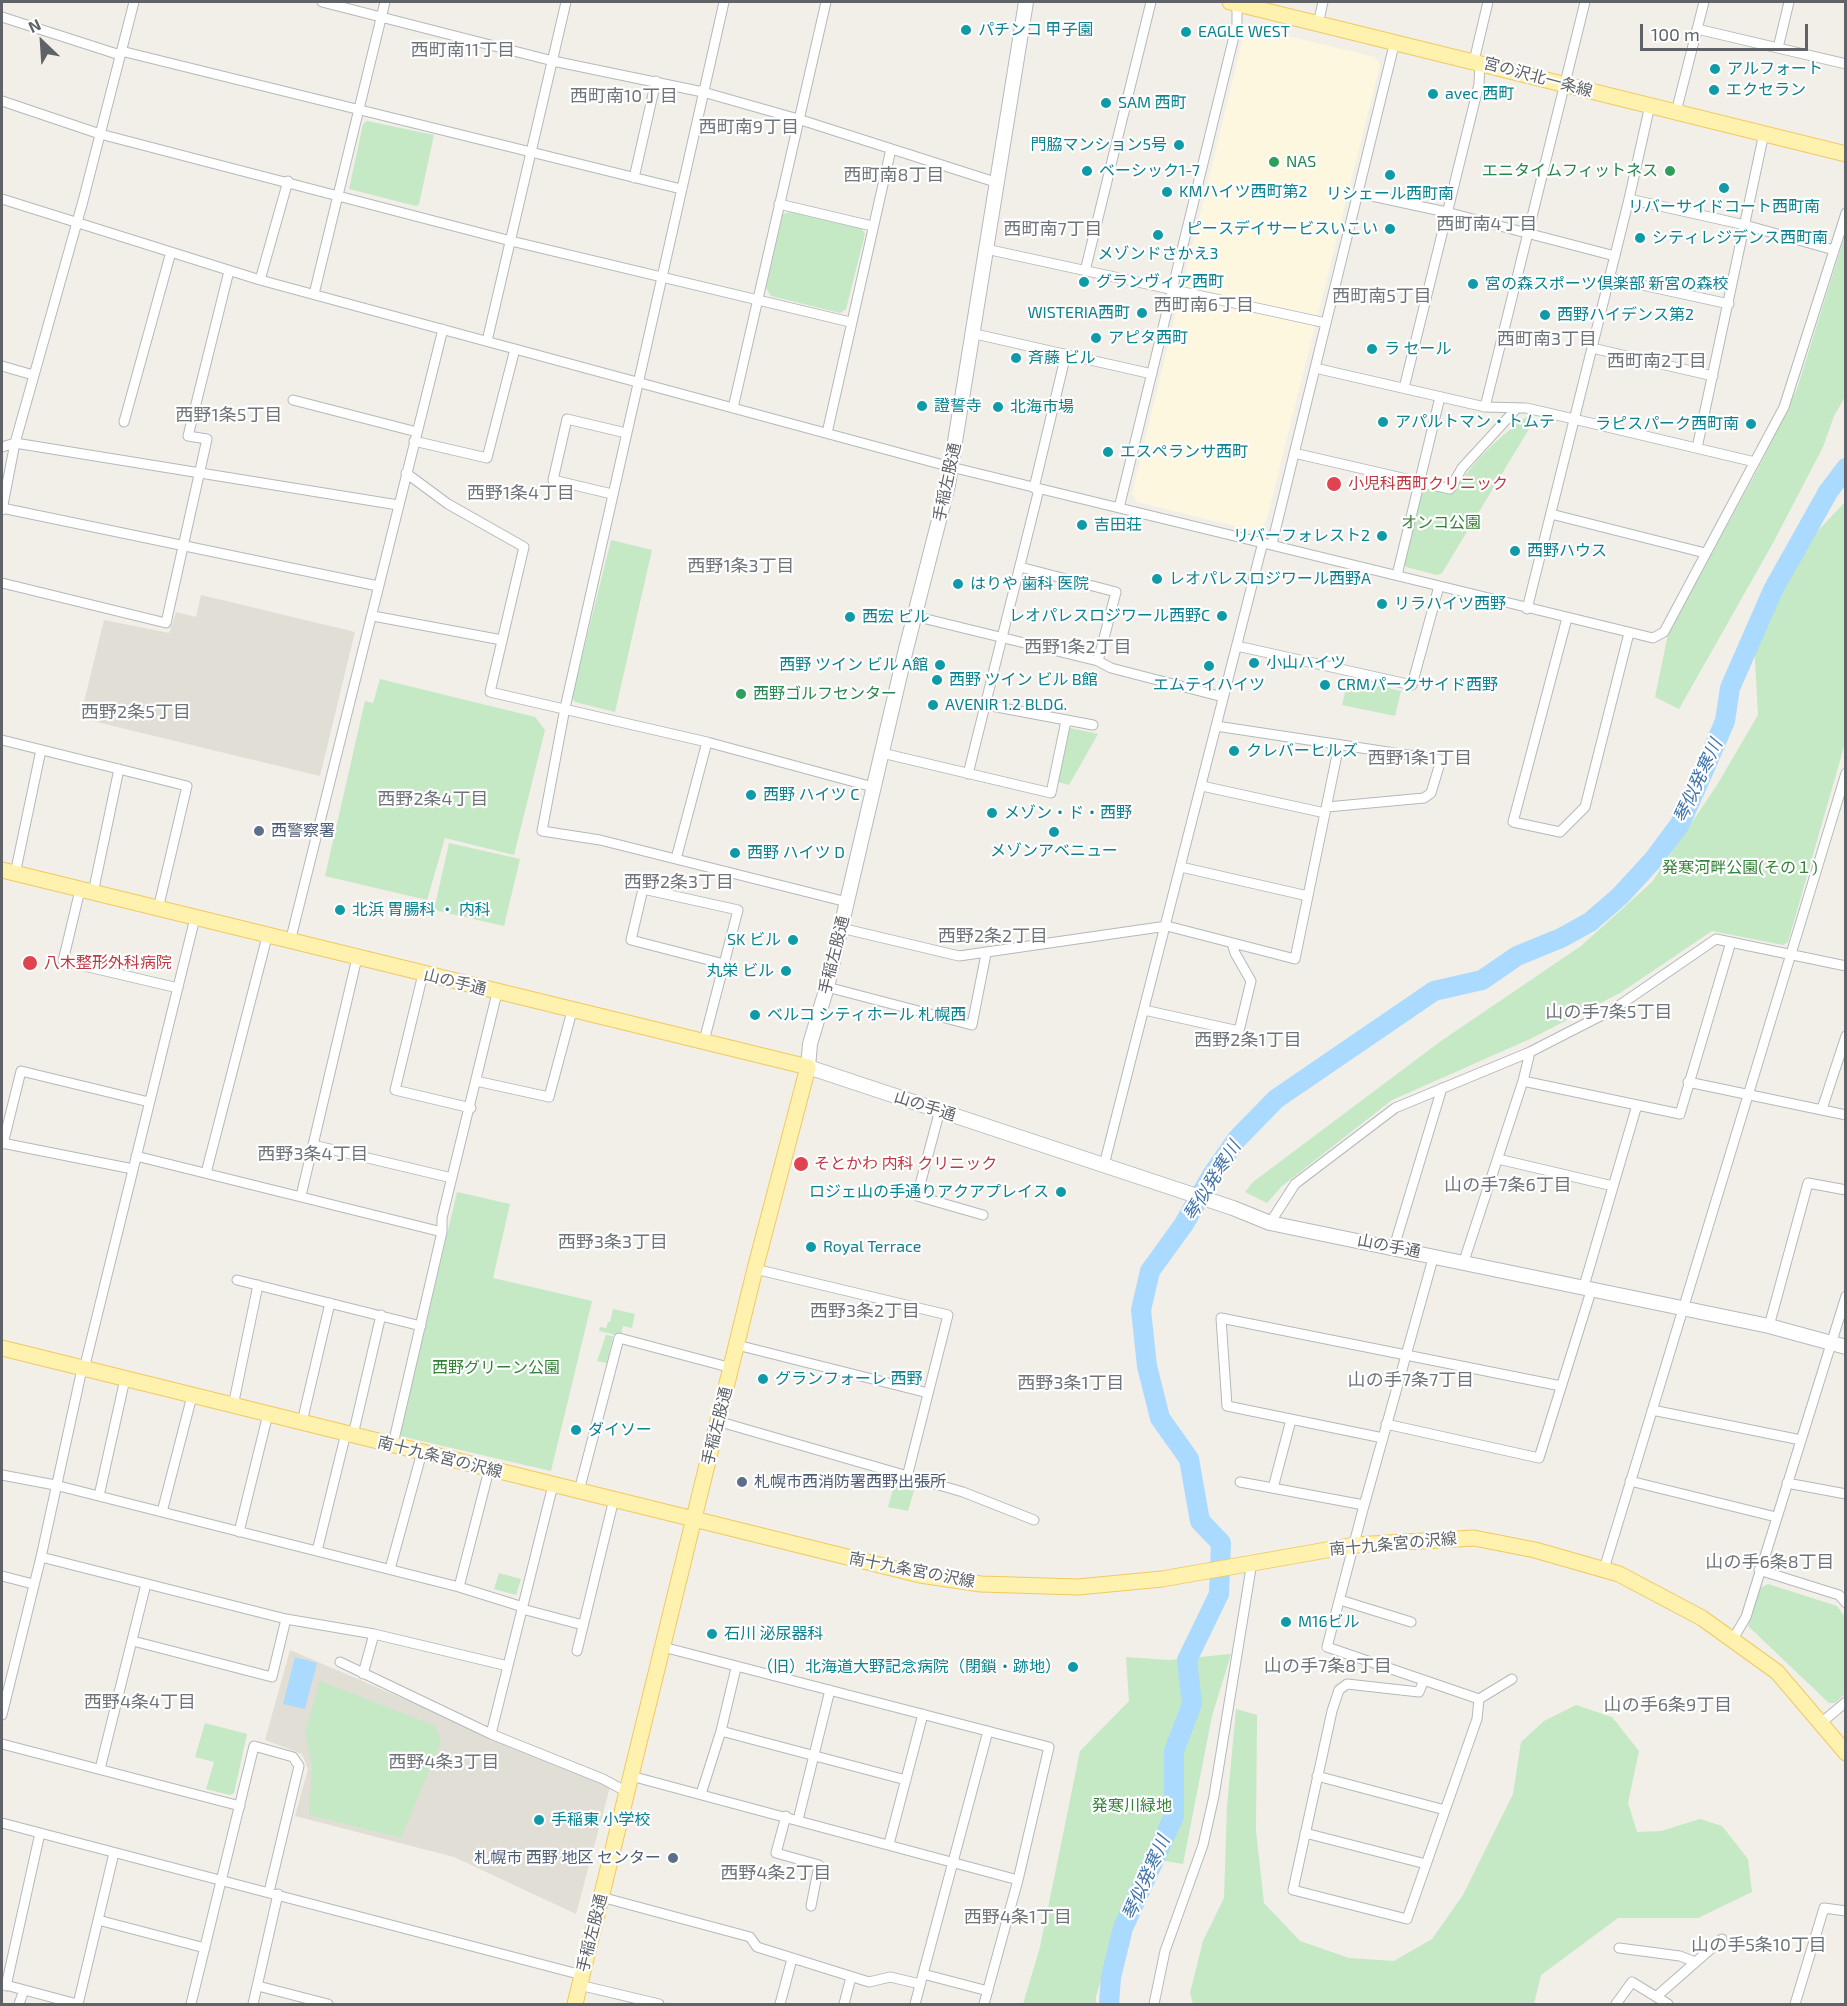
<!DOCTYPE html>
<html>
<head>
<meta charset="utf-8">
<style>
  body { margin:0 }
  #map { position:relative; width:1847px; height:2006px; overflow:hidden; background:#f1efe8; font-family:"Exo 2",sans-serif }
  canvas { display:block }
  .frame { position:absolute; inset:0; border:3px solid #5f6368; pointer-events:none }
  .north { position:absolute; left:12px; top:12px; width:60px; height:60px; -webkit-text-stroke:4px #fff; paint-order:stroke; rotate:335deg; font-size:16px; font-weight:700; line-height:24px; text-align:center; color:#5f6368 }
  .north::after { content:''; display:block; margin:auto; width:21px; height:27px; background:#5f6368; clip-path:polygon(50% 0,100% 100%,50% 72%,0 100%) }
  .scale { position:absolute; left:1640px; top:24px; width:168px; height:27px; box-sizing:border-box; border:3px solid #5f6368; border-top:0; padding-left:8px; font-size:18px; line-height:21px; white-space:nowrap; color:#5f6368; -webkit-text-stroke:4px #fff; paint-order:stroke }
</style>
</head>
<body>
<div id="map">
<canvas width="1847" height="2006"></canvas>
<div class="frame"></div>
<div class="north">N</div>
<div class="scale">100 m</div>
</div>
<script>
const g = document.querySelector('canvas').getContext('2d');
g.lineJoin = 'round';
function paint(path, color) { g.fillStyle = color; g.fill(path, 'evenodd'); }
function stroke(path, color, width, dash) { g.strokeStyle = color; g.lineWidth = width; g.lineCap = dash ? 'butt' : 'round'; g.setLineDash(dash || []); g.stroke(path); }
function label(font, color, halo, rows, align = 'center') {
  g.font = font + ' "Exo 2","Noto Sans JP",sans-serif'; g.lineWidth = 4.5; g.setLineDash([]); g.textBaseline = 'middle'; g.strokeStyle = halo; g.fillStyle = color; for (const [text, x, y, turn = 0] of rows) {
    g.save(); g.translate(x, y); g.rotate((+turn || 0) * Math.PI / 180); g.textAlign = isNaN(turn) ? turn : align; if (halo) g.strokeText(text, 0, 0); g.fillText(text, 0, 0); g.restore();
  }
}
const commercial = new Path2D(`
  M1246,26l129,31 5,8 -114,457 -11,9 -118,-29 -5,-9z`);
const education = new Path2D(`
  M201,595l154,37 -35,144 -240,-58 24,-98 65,13 7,-21 20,5z
  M290,1650l320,137 -34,127 -122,-57 -159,-41 13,-47 -6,-15 -37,-14z`);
const green = new Path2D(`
  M367,121l67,14 -15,69 -3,2 -67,-17 14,-65z
  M790,212l72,17 3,5 -19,75 -6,4 -69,-17 -5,-8 17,-74z
  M1845,235v162l-11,19 -11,31 -50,96 -94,166 -24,-12 13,-63 92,-169 37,-76z
  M1529,415l6,4 -93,154 -5,2 -31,-8 -3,-4 18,-71 5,-3 27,5c20,-34 45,-56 76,-79z
  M1845,502v241l-57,199 -5,3 -71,-14 -92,62 -90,46 -138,61 -110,86 -15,17 -22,-11 8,-10 188,-141 140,-95 71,-64 65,-97 41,-70 -4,-73 59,-106z
  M611,540l41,10 -37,162 -40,-10 -3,-5z
  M380,679l155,38 10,13 -31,125 -69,-17 -18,62 -102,-24 40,-175 8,2z
  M1348,679l53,12 -6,25 -53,-11z
  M1070,728l28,6 -29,51 -11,-3z
  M449,843l71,16 -16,67 -70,-16z
  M457,1192l53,12 -17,74 99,23 -41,170 -151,-35z
  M613,1309l22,5 -3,14 -9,-2 -2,10 -22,-5 1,-4 6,1 2,-6h2z
  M606,1335l7,1 -6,27 -10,-2z
  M896,1479l20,5 -8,27 -20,-4z
  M499,1573l22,6 -5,16 -22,-6z
  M1768,1584l69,22 8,11v77l-10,9h-6l-81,-77 12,-38z
  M1231,1654l-19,62 -29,148 -18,-3 -28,10 -41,125v8h-73l17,-57 40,-196 49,-50 -3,-44 43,3z
  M320,1681l115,45 6,15 -40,97 -92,-23 3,-50 -7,-32z
  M1576,1705l36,12 27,34 -11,52 9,29 24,-1 39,-12 22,7 26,33 4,33 -54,26h-80l-77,57 -7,29h-341l-3,-11 13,-52 21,-43 3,-92 9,-97 21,6 -1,116 8,72 36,38 49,17 45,3 38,-22 31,-44 50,-101 8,-52 23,-21z
  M205,1723l42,11 -13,59 -4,2 -24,-6 8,-27 -19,-5z`);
const water = new Path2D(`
  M295,1657l22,6 -12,46 -22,-5z`);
const river = new Path2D(`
  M1109,2004l2,-27 12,-49 51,-112v-65l18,-47 -5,-44 32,-66 2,-51 -21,-22 -11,-62 -29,-41 -13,-52 -6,-56 9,-39 34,-47 28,-49 25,-36 39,-40 158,-108 48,-11 35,-24 44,-18 29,-16 30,-26 34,-37 26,-35 24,-54 21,-49 5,-33 43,-98 55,-98 18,-24`);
const street = new Path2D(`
  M322,2l231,59 150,31 95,27 197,63
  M724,2l-159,706 -23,123 58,9 247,62
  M2,17l118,38
  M1318,24l5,-22
  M1697,29l149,35
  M1778,48l11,-46
  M121,51l560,138
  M1474,61l14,-59
  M2,101l98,33 411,107 339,81
  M1676,112l28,-110
  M634,178l22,-97
  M1358,193l88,19 169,44
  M2,199l258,81 691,187 702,171 11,-6 120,-225 62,-194
  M1629,199l116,26 89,25
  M779,204l93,22
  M986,249l340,74
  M1085,271l66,-269
  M1610,278l119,26
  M260,280l28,-99
  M314,294l71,-292
  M971,333l181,41
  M487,341l79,-339
  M1592,348l121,28
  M2,366l31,9
  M1315,368l170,39 41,1 18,4 211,50
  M1404,388l75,-304 1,-22
  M293,400l124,32
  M1485,407l100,-405
  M733,408l93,-406
  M124,422l47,-170
  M827,433l64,-284
  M414,441l73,17 28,-109
  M2,447l13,-4 383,62
  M1697,448l67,-315
  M1294,453l156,36 12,-21 55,-60
  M406,473l42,31 76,43 -34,145 217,50 166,45
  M1034,488l32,-134
  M612,494l-59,-14 14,-61 59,14
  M2,508l376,78
  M1119,508l118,-484v-21
  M2,510l13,-67 68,-242 51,-199
  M1551,514l154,39
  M1272,544l123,-503
  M1020,567l96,25 -18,69
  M1397,575l43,-178
  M2,583l164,40 41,-184 -19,-3 41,-165
  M1527,609l102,-410 21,-94
  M373,616l129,24
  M914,616l184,45 13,7 112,29
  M1567,618l-54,204 47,10 25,-25 44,-174
  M1237,646l175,39 27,-99
  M986,705l107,20
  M1216,726l225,34 -10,33 -7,5 -97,9
  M2,740l185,46 -29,123
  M882,753l169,40 15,-72
  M968,774l71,-285
  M1202,786l123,27
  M676,859l31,-117
  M1181,867l127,29
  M15,874l26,-124
  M80,890l-17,71 115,27
  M93,893l26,-124
  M841,928l118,28 208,-30 128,33 44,-214
  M290,942l153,-613
  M423,974l-28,116 76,18
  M827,987l145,38 14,-71
  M1144,1010l95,21 12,-50 -16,-28 -3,-10
  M704,1041l34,-131 -95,-21 -12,51 93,24
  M476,1081l73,16 23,-86
  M1523,1081l157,33 51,-172
  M1688,1082l158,33
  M1822,1109l24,-73
  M940,1110l-23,86 66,19
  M2,1143l131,26
  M3,1144l18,-73 128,31
  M313,1145l139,33
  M136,1156l306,76
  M1498,1159l115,27
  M1104,1165l159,-623
  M206,1173l61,-236
  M301,1196l56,-238
  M1270,1223l25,-39 100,-76 135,-56 84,-43 102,-70 130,27
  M1394,1247l48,-159
  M1434,1255l-72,258 -35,134 152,52
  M1464,1261l59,-180 7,-29
  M755,1269l193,46 -41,162
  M237,1280l184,46
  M1584,1286l53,-181
  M1769,1326l39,-143 38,7
  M737,1345l191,48
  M84,1369l111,-451
  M233,1406l25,-121
  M1652,1410l149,30
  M717,1421l246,71 71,28
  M302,1422l28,-119
  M1386,1424l153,34 53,-170
  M353,1435l28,-120
  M1383,1438l-156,-32 -6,-88 340,68
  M393,1444l49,-212v-14l55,-225
  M2,1475l53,10 404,102 64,20
  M1630,1481l146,36
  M1240,1482l124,23
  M1787,1483l59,11
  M1273,1488l18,-68
  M579,1491l40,-153 113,30
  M99,1496l26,-117
  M162,1512l30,-116
  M239,1532l29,-118
  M317,1551l29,-118
  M41,1557l245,62 88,15 134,32
  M390,1569l32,-117
  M1604,1569l242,-796
  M1759,1570l80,25 7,8
  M2,1576l31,8
  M459,1587l30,-117
  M1340,1600l71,22
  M522,1609l61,16
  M1733,1639l13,-22 100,-321
  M133,1641l139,36 14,-58
  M663,1647l386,100 -31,133
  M577,1651l37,-152
  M340,1662l151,72 112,45 24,13
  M363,1674l11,-40
  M1424,1680l-5,12 -72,-8 -8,6 -7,21 -39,179 114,29 70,-200 2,-20 33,-20
  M2,1715l39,-158 41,-188
  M1821,1723l25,-21
  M721,1731l185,49
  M491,1734l62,-249
  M2,1744l238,62
  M100,1769l46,-185
  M631,1776l387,104 -34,124
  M1317,1776l128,34
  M701,1794l20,-63 15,-63
  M786,1816l-10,37 43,12 -8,41
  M798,1820l32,-130
  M2,1823l580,152
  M1305,1833l121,31
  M889,1844l34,-130
  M601,1897l149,40 7,10 112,35 21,-5 30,7
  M98,1920l107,28
  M1619,1948l61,8 15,6
  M923,1974l65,17
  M2,1984l75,20
  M579,1985l80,19
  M6,1986l34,-153
  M258,1986l70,18
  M1657,1996l65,-57
  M19,2004l5,-14
  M78,2004l36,-151
  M191,2004l63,-258 39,11 6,9 -30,126
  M253,2004l25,-110
  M780,2004l12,-45
  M844,2004l7,-27
  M915,2004l73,-273
  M1154,2004l11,-53 38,-106 11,-49 38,-234
  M1616,2004l16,-22 36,22
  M1795,2004l29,-96 22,3`);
const secondary = new Path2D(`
  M1026,2l-78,483 -42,164 -79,338 -17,57 -2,23 425,141 37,15 499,103 77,21`);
const primary = new Path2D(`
  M1230,2l616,152
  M2,870l806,197 -53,202 -180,735
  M2,1348l918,227 61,9 97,3 84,-8 193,-34 119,-7 61,12 84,24 83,44 75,54 69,81`);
const markers = [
  [966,30,6,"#0f9aa8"],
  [1186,32,6,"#0f9aa8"],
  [1715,69,6,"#0f9aa8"],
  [1714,90,6,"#0f9aa8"],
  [1433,94,6,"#0f9aa8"],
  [1106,103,6,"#0f9aa8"],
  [1179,145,6,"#0f9aa8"],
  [1274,162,6,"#2e9e5b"],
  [1087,171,6,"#0f9aa8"],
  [1670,171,6,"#2e9e5b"],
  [1390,175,6,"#0f9aa8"],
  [1724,188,6,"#0f9aa8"],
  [1167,192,6,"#0f9aa8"],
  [1390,229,6,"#0f9aa8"],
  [1158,235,6,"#0f9aa8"],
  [1640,238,6,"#0f9aa8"],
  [1084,282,6,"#0f9aa8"],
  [1473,284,6,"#0f9aa8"],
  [1142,313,6,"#0f9aa8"],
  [1545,315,6,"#0f9aa8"],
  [1096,338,6,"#0f9aa8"],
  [1372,349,6,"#0f9aa8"],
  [1016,358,6,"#0f9aa8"],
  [922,406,6,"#0f9aa8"],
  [998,407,6,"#0f9aa8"],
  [1383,422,6,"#0f9aa8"],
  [1751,424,6,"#0f9aa8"],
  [1108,452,6,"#0f9aa8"],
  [1334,484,8,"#e0444e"],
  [1082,525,6,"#0f9aa8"],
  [1382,536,6,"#0f9aa8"],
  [1515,551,6,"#0f9aa8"],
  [1157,579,6,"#0f9aa8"],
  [958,584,6,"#0f9aa8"],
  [1382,604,6,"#0f9aa8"],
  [1222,616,6,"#0f9aa8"],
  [850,617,6,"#0f9aa8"],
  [1254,663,6,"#0f9aa8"],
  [940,665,6,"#0f9aa8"],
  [1209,666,6,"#0f9aa8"],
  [937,680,6,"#0f9aa8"],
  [1325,685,6,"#0f9aa8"],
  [741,694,6,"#2e9e5b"],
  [933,705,6,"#0f9aa8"],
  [1234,751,6,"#0f9aa8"],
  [751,795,6,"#0f9aa8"],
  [992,813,6,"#0f9aa8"],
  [259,831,6,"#5c6f8a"],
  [1054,832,6,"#0f9aa8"],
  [735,853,6,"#0f9aa8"],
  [340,910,6,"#0f9aa8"],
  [793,940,6,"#0f9aa8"],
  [30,963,8,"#e0444e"],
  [786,971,6,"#0f9aa8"],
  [755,1015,6,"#0f9aa8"],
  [801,1164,8,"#e0444e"],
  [1061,1192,6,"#0f9aa8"],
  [811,1247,6,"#0f9aa8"],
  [763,1379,6,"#0f9aa8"],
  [576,1430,6,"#0f9aa8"],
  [742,1482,6,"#5c6f8a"],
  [1286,1622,6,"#0f9aa8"],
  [712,1634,6,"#0f9aa8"],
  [1073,1667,6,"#0f9aa8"],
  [539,1820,6,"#0f9aa8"],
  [673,1858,6,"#5c6f8a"]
];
const cultureNames = [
  ["パチンコ 甲子園",978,30],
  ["EAGLE WEST",1198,32],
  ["アルフォート",1727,69],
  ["エクセラン",1726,90],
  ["avec 西町",1445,94],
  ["SAM 西町",1118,103],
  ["門脇マンション5号",1167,145,"right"],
  ["ベーシック1-7",1099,171],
  ["KMハイツ西町第2",1179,192],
  ["リシェール西町南",1390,194,"center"],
  ["リバーサイドコート西町南",1724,207,"center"],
  ["ピースデイサービスいこい",1378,229,"right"],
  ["シティレジデンス西町南",1652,238],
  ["メゾンドさかえ3",1158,254,"center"],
  ["グランヴィア西町",1096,282],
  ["宮の森スポーツ倶楽部 新宮の森校",1485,284],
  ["WISTERIA西町",1130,313,"right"],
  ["西野ハイデンス第2",1557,315],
  ["アピタ西町",1108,338],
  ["ラ セール",1384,349],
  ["斉藤 ビル",1028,358],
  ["證誓寺",934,406],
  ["北海市場",1010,407],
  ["アパルトマン・トムテ",1395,422],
  ["ラピスパーク西町南",1739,424,"right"],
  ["エスペランサ西町",1120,452],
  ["吉田荘",1094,525],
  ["リバーフォレスト2",1370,536,"right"],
  ["西野ハウス",1527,551],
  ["レオパレスロジワール西野A",1169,579],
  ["はりや 歯科 医院",970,584],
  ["リラハイツ西野",1394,604],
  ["レオパレスロジワール西野C",1210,616,"right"],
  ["西宏 ビル",862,617],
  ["小山ハイツ",1266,663],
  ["西野 ツイン ビル A館",928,665,"right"],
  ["西野 ツイン ビル B館",949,680],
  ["エムテイハイツ",1209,685,"center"],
  ["CRMパークサイド西野",1337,685],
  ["AVENIR 1.2 BLDG.",945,705],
  ["クレバーヒルズ",1246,751],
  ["西野 ハイツ C",763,795],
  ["メゾン・ド・西野",1004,813],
  ["メゾンアベニュー",1054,851,"center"],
  ["西野 ハイツ D",747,853],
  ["北浜 胃腸科 ・ 内科",352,910],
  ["SK ビル",781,940,"right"],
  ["丸栄 ビル",774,971,"right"],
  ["ベルコ シティホール 札幌西",767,1015],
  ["ロジェ山の手通りアクアプレイス",1049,1192,"right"],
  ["Royal Terrace",823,1247],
  ["グランフォーレ 西野",775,1379],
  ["ダイソー",588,1430],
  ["M16ビル",1298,1622],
  ["石川 泌尿器科",724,1634],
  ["（旧）北海道大野記念病院（閉鎖・跡地）",1061,1667,"right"],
  ["手稲東 小学校",551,1820]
];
const streetNames = [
  ["宮の沢北一条線",1538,77,15],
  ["手稲左股通",947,482,-78],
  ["手稲左股通",834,955,-76],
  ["山の手通",455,982,14],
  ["山の手通",925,1106,18],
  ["山の手通",1389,1246,11],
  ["手稲左股通",717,1426,-76],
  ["南十九条宮の沢線",440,1457,14],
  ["南十九条宮の沢線",1393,1544,-5],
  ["南十九条宮の沢線",912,1570,11],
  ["手稲左股通",592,1933,-76]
];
const leisureNames = [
  ["NAS",1286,162],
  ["エニタイムフィットネス",1658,171,"right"],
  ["西野ゴルフセンター",753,694]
];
const healthNames = [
  ["小児科西町クリニック",1348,484],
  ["八木整形外科病院",44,963],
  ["そとかわ 内科 クリニック",814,1164]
];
const parkNames = [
  ["オンコ公園",1441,523],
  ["発寒河畔公園(その１)",1740,868],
  ["西野グリーン公園",496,1368],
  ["発寒川緑地",1132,1806]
];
const serviceNames = [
  ["西警察署",271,831],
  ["札幌市西消防署西野出張所",754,1482],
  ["札幌市 西野 地区 センター",661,1858,"right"]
];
const neighbourhoodNames = [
  ["西町南11丁目",463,50],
  ["西町南10丁目",624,96],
  ["西町南9丁目",749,127],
  ["西町南8丁目",894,175],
  ["西町南4丁目",1487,224],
  ["西町南7丁目",1053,229],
  ["西町南5丁目",1382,296],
  ["西町南6丁目",1204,305],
  ["西町南3丁目",1547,339],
  ["西町南2丁目",1657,361],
  ["西野1条5丁目",229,415],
  ["西野1条4丁目",521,493],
  ["西野1条3丁目",741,566],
  ["西野1条2丁目",1078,647],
  ["西野2条5丁目",136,712],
  ["西野1条1丁目",1420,758],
  ["西野2条4丁目",433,799],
  ["西野2条3丁目",679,882],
  ["西野2条2丁目",993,936],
  ["山の手7条5丁目",1609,1012],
  ["西野2条1丁目",1248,1040],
  ["西野3条4丁目",313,1154],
  ["山の手7条6丁目",1508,1185],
  ["西野3条3丁目",613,1242],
  ["西野3条2丁目",865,1311],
  ["山の手7条7丁目",1411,1380],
  ["西野3条1丁目",1071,1383],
  ["山の手6条8丁目",1770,1562],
  ["山の手7条8丁目",1328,1666],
  ["西野4条4丁目",140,1702],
  ["山の手6条9丁目",1668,1705],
  ["西野4条3丁目",444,1762],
  ["西野4条2丁目",776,1873],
  ["西野4条1丁目",1018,1917],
  ["山の手5条10丁目",1759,1945]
];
const waterNames = [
  ["琴似発寒川",1698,781,-65],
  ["琴似発寒川",1212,1181,-58],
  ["琴似発寒川",1146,1878,-66]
];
paint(commercial, '#fef7e0');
paint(education, '#e1ded6');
paint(green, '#c5e8c5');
paint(water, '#aadaff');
stroke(river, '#aadaff', 20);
stroke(street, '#b5b8bc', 11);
stroke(secondary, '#b6babf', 16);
stroke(primary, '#f2c960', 17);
stroke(street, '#fff', 9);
stroke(secondary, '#fff', 14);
stroke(primary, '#fff2af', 15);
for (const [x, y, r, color] of markers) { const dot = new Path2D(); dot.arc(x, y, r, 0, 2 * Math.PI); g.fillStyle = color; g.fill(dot); stroke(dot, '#fff', 2); }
label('16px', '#0d838f', '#fff', cultureNames, 'left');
label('16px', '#5f6368', '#fff', streetNames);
label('16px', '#27864d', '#fff', leisureNames, 'left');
label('16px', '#be3a42', '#fff', healthNames, 'left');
label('16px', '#348238', '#fff', parkNames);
label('16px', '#4e5e75', '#fff', serviceNames, 'left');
label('18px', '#70757a', '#fff', neighbourhoodNames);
label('italic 18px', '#4174aa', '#fff', waterNames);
</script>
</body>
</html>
